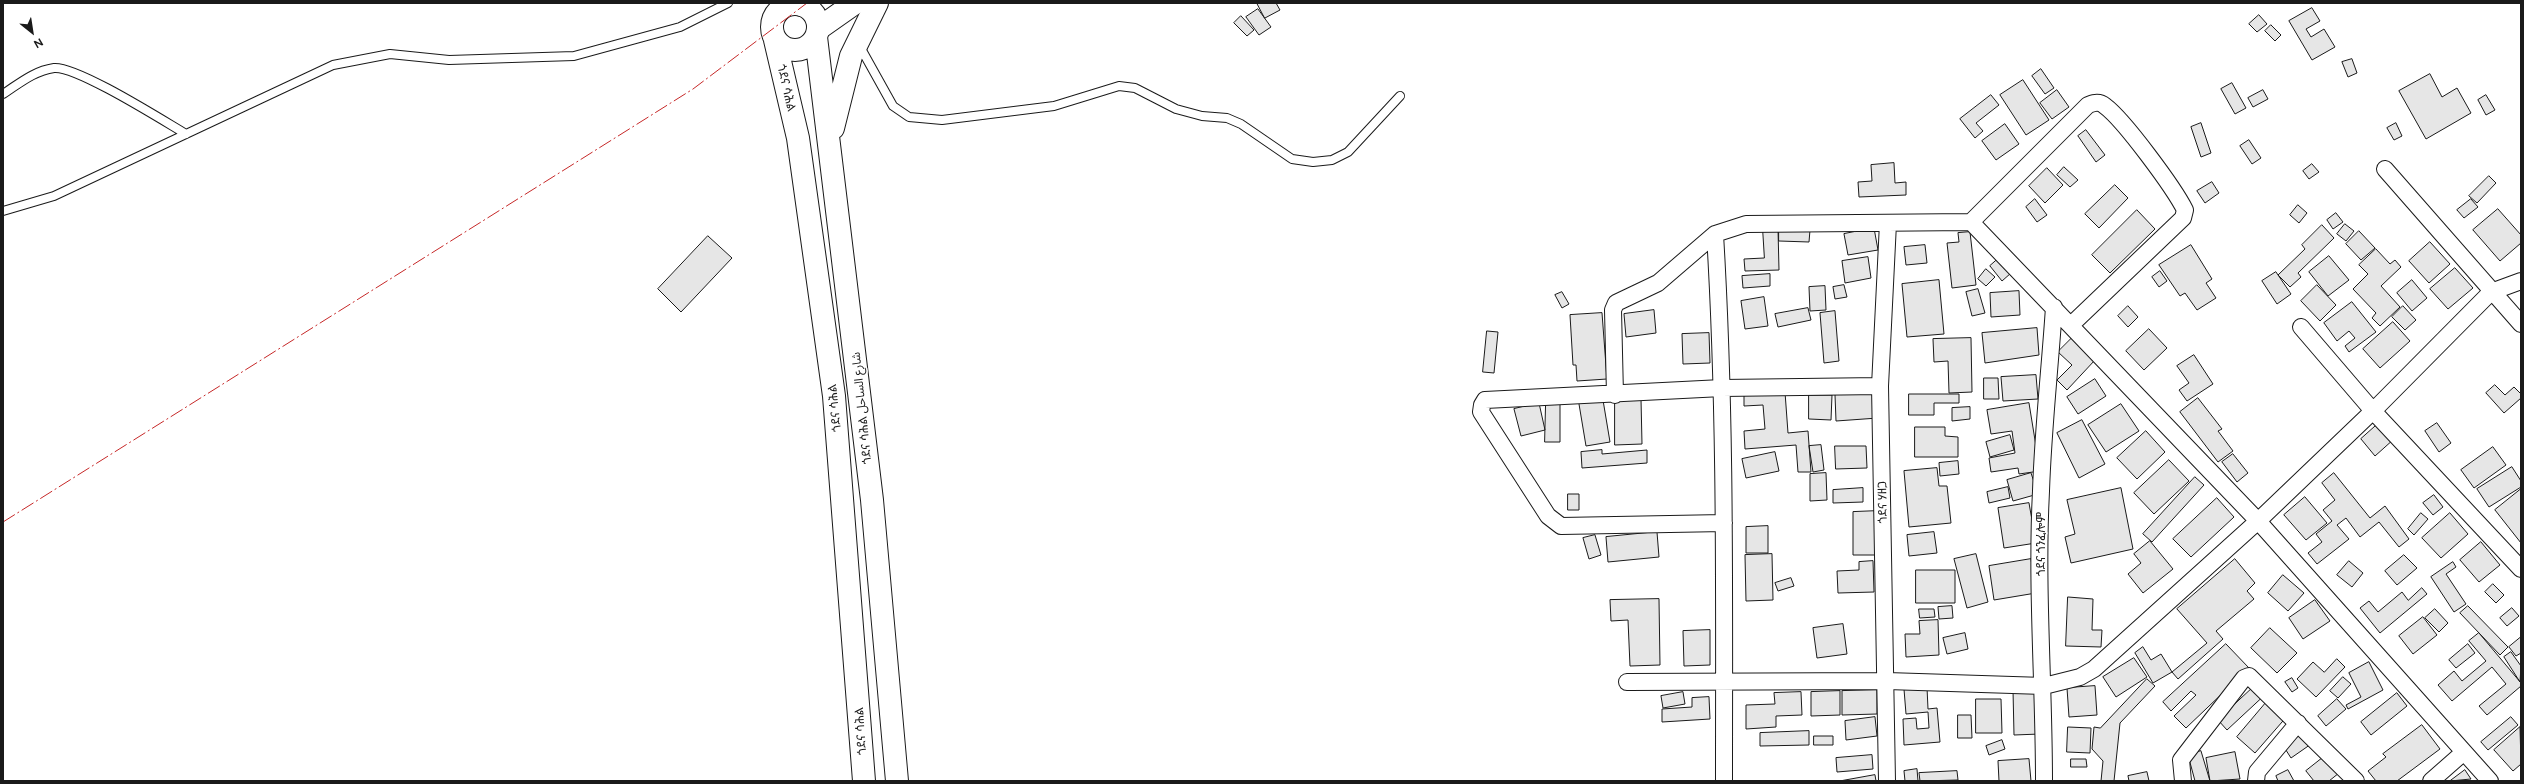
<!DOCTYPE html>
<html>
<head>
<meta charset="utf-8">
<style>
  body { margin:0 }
  #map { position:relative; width:2524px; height:784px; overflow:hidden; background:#fff; font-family:Figtree,sans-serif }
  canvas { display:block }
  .frame { position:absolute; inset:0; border:4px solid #1a1a1a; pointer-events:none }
  .north { position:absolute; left:12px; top:12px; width:40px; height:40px; -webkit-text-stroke:3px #fff; paint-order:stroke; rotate:150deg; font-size:11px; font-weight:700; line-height:16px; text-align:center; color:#1a1a1a }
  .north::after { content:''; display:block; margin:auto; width:14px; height:18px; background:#1a1a1a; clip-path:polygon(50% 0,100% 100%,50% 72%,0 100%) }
</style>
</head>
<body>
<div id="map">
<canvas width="2524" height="784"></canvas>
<div class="frame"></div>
<div class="north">N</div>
</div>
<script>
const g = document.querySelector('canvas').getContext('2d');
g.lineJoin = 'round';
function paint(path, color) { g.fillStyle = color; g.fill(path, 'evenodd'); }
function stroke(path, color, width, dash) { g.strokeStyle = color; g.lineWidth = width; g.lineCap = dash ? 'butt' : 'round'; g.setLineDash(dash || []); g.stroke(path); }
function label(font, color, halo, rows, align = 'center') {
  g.font = font + ' Figtree,"Noto Sans Arabic","Noto Sans Ethiopic",sans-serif'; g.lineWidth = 3; g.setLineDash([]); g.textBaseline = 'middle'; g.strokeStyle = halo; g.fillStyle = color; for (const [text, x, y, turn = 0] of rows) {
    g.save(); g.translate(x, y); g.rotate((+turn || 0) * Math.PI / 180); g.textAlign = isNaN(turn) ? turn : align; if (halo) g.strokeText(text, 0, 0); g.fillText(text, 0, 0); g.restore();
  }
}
const building = new Path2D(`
  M1257,3h19l4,7 -15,8z
  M2312,8l8,13 -14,8 5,8 13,-8 11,18 -23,13 -23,-39z
  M1258,9l13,18 -12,8 -13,-18z
  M2259,15l8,9 -10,8 -8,-8z
  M1241,16l13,14 -7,6 -13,-13z
  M2271,25l10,10 -6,6 -10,-10z
  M2352,59l5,14 -9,4 -6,-15z
  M2041,69l13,19 -9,6 -13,-18z
  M2430,74l12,23 15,-9 14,25 -45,26 -27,-48z
  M2023,80l26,40 -23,15 -26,-40z
  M2232,83l14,25 -11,6 -14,-25z
  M2057,90l12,17 -17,12 -12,-16z
  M2263,90l5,9 -15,8 -5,-9z
  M1991,95l8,10 -23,18 7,8 -8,7 -15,-19z
  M2486,95l9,15 -9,5 -8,-15z
  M2201,123l10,30 -10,4 -10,-30z
  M2396,123l6,13 -8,4 -7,-12z
  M2005,124l14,20 -23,16 -14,-19z
  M2086,130l19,25 -9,7 -18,-26z
  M2249,140l12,18 -9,6 -12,-18z
  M1894,163l1,20 11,-1v13l-47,2 -1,-15 14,-1 -1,-16z
  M2312,164l7,8 -10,7 -6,-8z
  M2064,167l14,13 -8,7 -13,-12z
  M2047,168l16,17 -18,18 -16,-17z
  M2489,176l7,7 -19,20 -8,-7z
  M2212,182l7,11 -14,10 -8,-12z
  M2115,185l13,13 -29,30 -14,-14z
  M2035,199l12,16 -10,7 -11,-15z
  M2471,199l7,8 -14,11 -7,-8z
  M2298,205l9,8 -8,10 -9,-8z
  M2498,209l23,26v8l-21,18 -27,-31z
  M2137,210l18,19 -45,44 -18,-18z
  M2336,213l7,9 -10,7 -6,-9z
  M2345,224l9,7 -8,10 -9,-7z
  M2322,225l12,13 -36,35 3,4 -11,10 -12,-12 27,-26 -3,-4z
  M1779,228l31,2 -1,12 -30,-1z
  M1874,228l4,22 -30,5 -4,-21z
  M1763,229h15l1,41 -34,1 -1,-12 20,-1z
  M2359,231l16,17 -14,12 -15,-16z
  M1970,232l6,53 -24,3 -5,-45 12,-1 -1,-9z
  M708,236l24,22 -51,54 -23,-23z
  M2430,242l20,22 -21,19 -20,-22z
  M1925,245l2,18 -21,2 -2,-18z
  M2191,245l21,34 -6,4 10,15 -19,12 -12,-17 -5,3 -21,-31z
  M2376,249l14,15 5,-4 6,7 -20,19 19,21 -20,19 -8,-8 4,-5 -23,-24 15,-15 -9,-9z
  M2329,256l20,24 -21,16 -19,-24z
  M1868,257l3,21 -26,5 -3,-22z
  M1998,259l13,14 -9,8 -12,-15z
  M2455,268l18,20 -25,21 -18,-20z
  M1986,269l9,8 -9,9 -8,-7z
  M2160,271l7,10 -8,6 -7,-10z
  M2276,272l15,22 -14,10 -15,-23z
  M1770,274v12l-27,2 -1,-12z
  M1939,280l5,54 -37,3 -5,-53z
  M2412,280l15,18 -15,13 -15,-18z
  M1844,285l3,12 -12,2 -2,-12z
  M2317,285l19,20 -16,16 -19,-20z
  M1825,286l1,24 -16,1 -1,-24z
  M1978,289l7,24 -13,3 -6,-24z
  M2019,291l1,24 -29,2 -1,-24z
  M1562,292l7,12 -7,4 -7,-13z
  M1764,297l4,29 -23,3 -4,-28z
  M2352,302l24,30 -27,20 -4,-6 10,-8 -6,-7 -12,10 -13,-18z
  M2128,306l10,11 -10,10 -10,-11z
  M2403,306l13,14 -11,10 -13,-13z
  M1808,308l3,12 -33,7 -3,-13z
  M1654,310l2,23 -30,4 -2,-23z
  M1835,311l4,50 -15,2 -4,-50z
  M1602,313l5,66 -30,2 -1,-16h-3l-3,-50z
  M2393,322l17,19 -30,27 -17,-19z
  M2037,328l2,27 -54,8 -3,-30z
  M2149,329l18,19 -23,22 -18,-19z
  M1487,331l11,1 -4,41 -11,-1z
  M1709,333l1,30 -27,1 -1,-30z
  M1971,338l1,54 -23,1 -1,-32 -14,1 -1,-23z
  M2072,338l23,22 -28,30 -10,-10 15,-15 -14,-13z
  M2194,355l19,29 -26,17 -8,-11 10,-7 -12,-17z
  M2036,375l2,24 -35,2 -2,-24z
  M1984,378h14l1,21h-15z
  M2095,379l11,17 -28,18 -11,-17z
  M2495,385l10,10 9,-8 7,7v4l-17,15 -18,-20z
  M1785,392l3,41 20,-2 3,41h-13l-2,-27 -51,4 -1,-18 21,-2 -2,-24 -19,1v-10z
  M1876,392l2,26 -42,3 -1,-26z
  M1909,394h50v9h-25v12h-25z
  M1809,395h23l-1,25 -22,-1z
  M2198,398l24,31 -4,2 15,20 -15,11 -38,-50z
  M1615,399h26l1,45 -27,1z
  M1603,400l7,42 -24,4 -7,-42z
  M1539,403l6,27 -24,6 -7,-27z
  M1546,403h14v39h-15z
  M2029,403l11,68 -21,3 -1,-6 -27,4 -2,-14 26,-5 -3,-22 -21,3 -4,-24z
  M2121,404l18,27 -33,21 -18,-27z
  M1970,407v12l-18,2v-13z
  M2082,420l23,44 -26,14 -22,-45z
  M2379,423l15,16 -19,17 -14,-17z
  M2437,423l14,20 -12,9 -14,-21z
  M1915,427h30v9l13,1v20h-43z
  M2146,431l19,21 -28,27 -20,-21z
  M2010,435l4,15 -24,7 -4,-15z
  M1821,445l3,25 -11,2 -4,-26z
  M1835,446h31l1,22 -31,1z
  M2493,447l13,18 -32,23 -13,-18z
  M1602,450v4l45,-4v13l-65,5 -1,-16z
  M1775,452l4,19 -33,7 -4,-19z
  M2233,454l15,19 -11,9 -15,-20z
  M2169,460l20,21 -35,33 -20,-21z
  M1958,461l1,13 -19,2 -1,-13z
  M2512,467l9,14v6l-32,20 -12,-18z
  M1937,468l2,18h8l4,37 -42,4 -5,-56z
  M1826,473l1,27 -17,1v-27z
  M2031,473l7,21 -25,7 -6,-21z
  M2334,473l36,45 15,-12 24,33 -10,8 -20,-25 -19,15 -14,-19 -9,7 12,14 -32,25 -9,-11 14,-11 -6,-8 16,-13 -9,-11 12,-10 -13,-17z
  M2195,477l9,8 -52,57 -9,-8z
  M2008,487l2,11 -21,5 -2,-11z
  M1863,488v14l-30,1v-13z
  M2121,488l12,61 -62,14 -6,-26 10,-3 -8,-34z
  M2521,489v54l-26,-33z
  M1568,494h11v16h-11z
  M2434,495l9,12 -10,8 -10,-12z
  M2305,497l22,26 -21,17 -22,-25z
  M2217,498l17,19 -43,40 -18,-18z
  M2029,503l7,40 -32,5 -6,-40z
  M1878,511l1,44h-26v-43z
  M2421,513l7,6 -14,16 -6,-6z
  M2450,513l18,21 -27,24 -19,-20z
  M1768,526v27h-22v-26z
  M1657,532l2,25 -51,5 -2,-25z
  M1934,532l3,21 -28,3 -2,-21z
  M1595,535l6,20 -12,4 -6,-21z
  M2150,541l23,28 -30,24 -15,-19 13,-11 -7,-9z
  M2481,542l19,23 -21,17 -19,-22z
  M1772,554l1,46 -27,1 -1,-46z
  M1976,554l12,48 -21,6 -13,-49z
  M2404,555l13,13 -20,17 -12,-14z
  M2031,559l5,34 -42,7 -5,-34z
  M2235,559l20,24 -8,8 7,8 -38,32 7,8 -45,40 -6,-7 35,-29 -30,-34z
  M1873,561l1,31 -36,1 -1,-22 22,-1v-8z
  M2349,561l14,12 -11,14 -15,-12z
  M2453,562l3,5 -10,7 20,30 -12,8 -23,-35z
  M1916,570h39v33h-39z
  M2283,575l21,18 -16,18 -20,-18z
  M1791,578l3,8 -16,5 -3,-8z
  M2493,584l11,11 -8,8 -11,-11z
  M2422,588l5,6 -47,39 -20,-25 9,-7 9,11 24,-20 6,8z
  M2068,597l25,2 -1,31h10l-1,17 -35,-1z
  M1659,599l1,66 -30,1 -2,-46 -17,1 -1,-21z
  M2315,600l15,21 -27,18 -14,-21z
  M1952,606l1,12 -14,1 -1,-12z
  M2468,606l40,41 -8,8 -40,-42z
  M2512,608l7,8 -12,10 -7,-8z
  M1919,609h15l1,8 -15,1z
  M2435,609l13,14 -9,9 -14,-14z
  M2423,617l14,18 -24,19 -14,-18z
  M1938,620l1,35 -33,2 -1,-23h15l-1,-13z
  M1843,624l4,30 -30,4 -4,-30z
  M2270,628l27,25 -20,20 -26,-25z
  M1710,630v35l-26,1 -1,-35z
  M1965,633l3,16 -21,5 -4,-16z
  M2479,633l42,50v3l-34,29 -8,-9 27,-22 -14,-17 -40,34 -14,-16 16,-14 8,10 24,-20 -17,-20z
  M2521,637v16l-5,3 -7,-9z
  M2226,644l23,24 -63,60 -12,-12 22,-21 -5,-4 -20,20 -8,-9z
  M2468,644l7,9 -19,15 -7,-8z
  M2143,647l8,13 10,-6 11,18 -19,11 -18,-30z
  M2511,652l10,14 -1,16 -16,-25z
  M2134,658l13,19 -31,20 -13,-20z
  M2337,659l8,8 -29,30 -19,-18 16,-17 11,10z
  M2369,662l14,28 -35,19 -2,-4 15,-8 -12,-24z
  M2343,677l8,7 -13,14 -8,-7z
  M2292,678l6,10 -6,4 -7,-10z
  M2147,679l8,7 -35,37 -6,58h-13l2,-20 -11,-12 2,-22 6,1z
  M2260,681l9,10 -42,39 -9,-10z
  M2095,686l2,29 -28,2 -2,-29z
  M1927,687l1,22 9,-1 3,34 -36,3 -1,-26 13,-1 1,11 12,-1 -1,-16 -22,2 -2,-25z
  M2038,689l2,45 -26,1 -1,-45z
  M1877,690v24l-35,1v-24z
  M1840,691v24l-29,1v-24z
  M1683,692l2,12 -22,4 -2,-12z
  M1801,692l1,23 -26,1v11l-30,2v-24l29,-1 -1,-11z
  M2397,693l10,13 -36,29 -10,-13z
  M1709,697l1,22 -48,3v-13l30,-2v-9z
  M2270,698l19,16 -34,39 -18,-16z
  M1976,699h25l1,34h-26z
  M2337,699l9,10 -20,17 -8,-10z
  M1958,715h13l1,23h-14z
  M1875,717l2,19 -31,4 -1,-19z
  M2511,717l7,8 -30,25 -7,-8z
  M2422,725l18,24 -43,32h-21l-8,-10 18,-14 -3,-3z
  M2068,727l23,1 -1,25 -23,-1z
  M2520,727l1,37 -8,7 -19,-21z
  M1809,731v14l-49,1v-13z
  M2306,731l8,11 -23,16 -7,-11z
  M1814,736h19v9h-19z
  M2002,740l3,9 -16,6 -3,-9z
  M2201,751l9,30h-15l-7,-26z
  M2235,752l5,27 -30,2 -4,-23z
  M1872,755l1,14 -36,3 -1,-14z
  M2325,756l14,17 -10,8h-15l-8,-10z
  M2029,759l2,22h-32l-1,-20z
  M2071,759h15l1,8h-16z
  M1917,769l1,12h-13l-1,-10z
  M2288,770l6,11h-16l-2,-5z
  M2465,770l6,9 -21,2z
  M1957,771l1,9 -38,1 -1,-8z
  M2147,772l2,9h-20l-1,-5z
  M1875,775l1,6h-36z`);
const service = new Path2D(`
  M859,45l34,61 16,11 33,3 112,-14 65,-20 16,2 41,21 26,7 25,2 14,6 51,35 21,3 19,-2 16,-8 52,-56
  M3,94c17,-11 31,-23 51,-26 23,-2 108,52 132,66
  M3,211l51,-15 279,-131 57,-11 59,6 125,-4 106,-29 48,-24`);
const minor = new Path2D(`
  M2385,169l136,155
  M2071,325l112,-107 2,-8c-11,-22 -61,-90 -80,-104 -6,-5 -11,-3 -17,-1l-117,117 287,299 232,260
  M2301,327l72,84 148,158
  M1615,395l-2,-85 3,-7 42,-20 57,-49
  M1724,523l-163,3 -13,-10 -67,-104 1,-7 3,-5 237,-12 158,-2
  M1627,682l260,-1 157,5 36,-9 14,-8 164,-148 115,-110 118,-119 30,-11
  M1724,781c0,-182 2,-365 -9,-547l31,-10 225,-2
  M1887,781l-7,-395 8,-163
  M2044,781c0,-97 -8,-194 -3,-290 2,-62 9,-123 13,-184
  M2183,781l-2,-21 63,-82 5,-2 107,105
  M2256,781l1,-9 41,-49
  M2431,781l33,-29`);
const primary = new Path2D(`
  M802,5l2,-2
  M818,29l37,-26`);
const trunk = new Path2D(`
  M772 27a23 23 0 1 1 46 0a23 23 0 1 1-46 0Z
  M816,37l56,463 25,281
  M775,40l23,98 36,258 30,385
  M833,128l18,-72 26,-53`);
const power = new Path2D(`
  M3,522l690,-433 114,-86`);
const streetNames = [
  ["ጎደና ሳሕል",786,88,77],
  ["ጎደና ሳሕል",835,408,-96],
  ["ጎደና ሳሕል شارع الساحل",862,408,-96],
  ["ጎደና ሃዘጋ",1883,502,-91],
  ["ጎደና ጎንፈሎም",2041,544,-90],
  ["ጎደና ሳሕል",861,731,-94]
];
paint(building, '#e6e6e6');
stroke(building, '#1a1a1a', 1);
stroke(service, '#1a1a1a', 10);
stroke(minor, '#1a1a1a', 18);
stroke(primary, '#1a1a1a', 24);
stroke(trunk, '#1a1a1a', 24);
stroke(service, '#fff', 8);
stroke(minor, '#fff', 16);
stroke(primary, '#fff', 22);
stroke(trunk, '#fff', 22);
stroke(power, '#c62828', 1, [14, 3, 2, 3]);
label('12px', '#1a1a1a', '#fff', streetNames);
</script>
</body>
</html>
